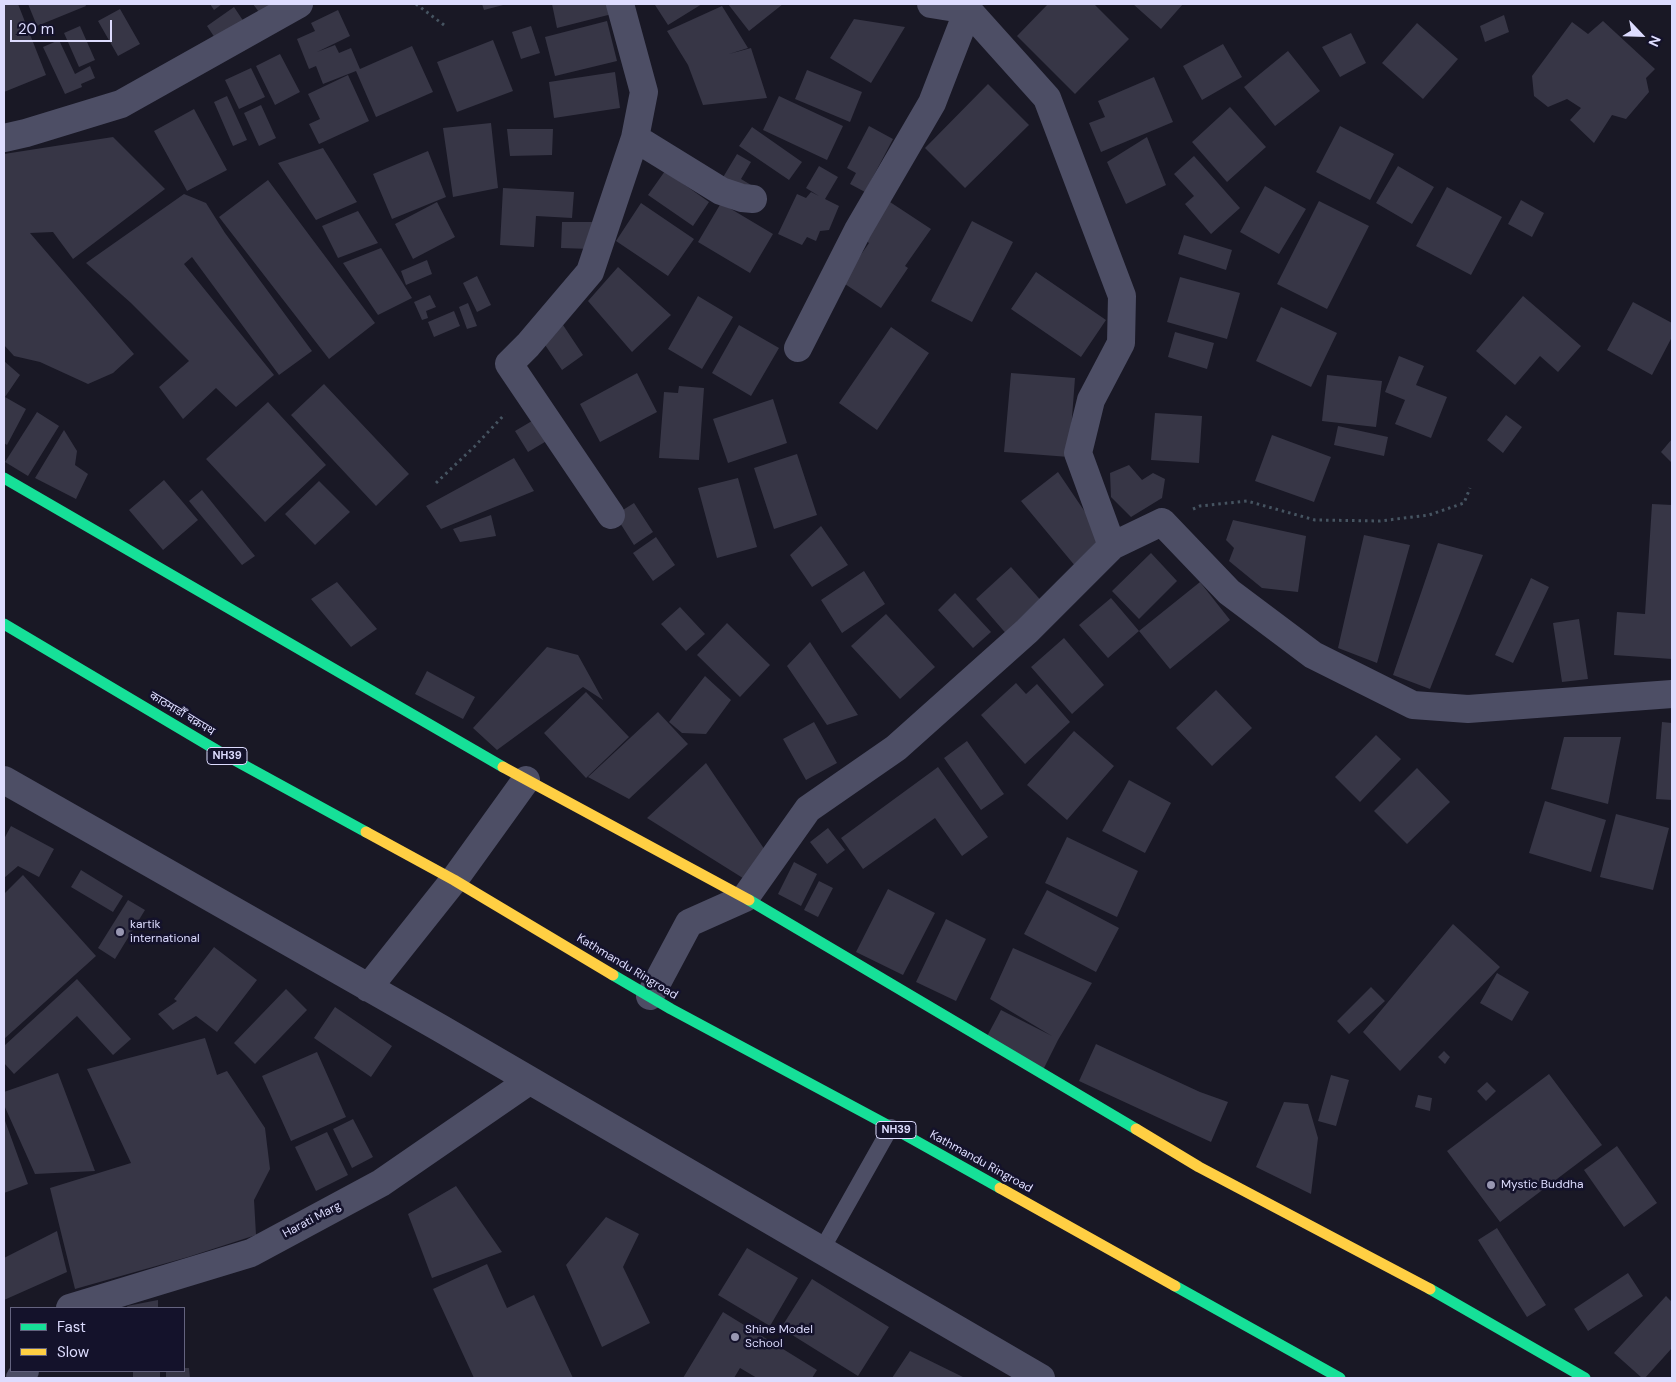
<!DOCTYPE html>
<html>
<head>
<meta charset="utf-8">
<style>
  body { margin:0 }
  #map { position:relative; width:1676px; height:1382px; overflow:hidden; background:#191825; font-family:"DM Sans",sans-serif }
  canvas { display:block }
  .frame { position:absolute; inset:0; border:5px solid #dddcfe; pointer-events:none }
  .legend { position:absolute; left:10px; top:1307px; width:175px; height:65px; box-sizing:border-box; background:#14122b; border:1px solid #64637f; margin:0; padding:6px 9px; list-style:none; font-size:15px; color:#dddcfe }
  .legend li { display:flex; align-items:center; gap:10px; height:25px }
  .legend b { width:25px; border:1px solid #64637f }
  .north { position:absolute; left:1616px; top:10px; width:50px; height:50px; -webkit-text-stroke:4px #14122b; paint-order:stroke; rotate:114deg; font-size:14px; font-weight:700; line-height:20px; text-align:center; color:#dddcfe }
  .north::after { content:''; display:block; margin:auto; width:18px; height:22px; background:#dddcfe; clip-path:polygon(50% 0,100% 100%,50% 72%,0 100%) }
  .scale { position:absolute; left:10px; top:20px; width:102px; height:22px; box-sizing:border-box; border:2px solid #dddcfe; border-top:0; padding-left:6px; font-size:15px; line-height:18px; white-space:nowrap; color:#dddcfe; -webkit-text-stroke:4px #14122b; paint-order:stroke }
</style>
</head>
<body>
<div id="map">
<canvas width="1676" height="1382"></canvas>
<div class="frame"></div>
<ul class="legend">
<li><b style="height:6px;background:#16e098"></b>Fast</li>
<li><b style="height:6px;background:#ffcf43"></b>Slow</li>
</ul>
<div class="north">N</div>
<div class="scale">20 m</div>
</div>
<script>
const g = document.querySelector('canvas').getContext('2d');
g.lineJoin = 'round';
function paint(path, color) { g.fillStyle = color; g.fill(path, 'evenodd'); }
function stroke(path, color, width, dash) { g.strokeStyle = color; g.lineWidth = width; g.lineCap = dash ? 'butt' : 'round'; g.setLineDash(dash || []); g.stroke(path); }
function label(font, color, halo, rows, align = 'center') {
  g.font = font + ' "DM Sans","Noto Sans Devanagari",sans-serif'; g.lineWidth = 5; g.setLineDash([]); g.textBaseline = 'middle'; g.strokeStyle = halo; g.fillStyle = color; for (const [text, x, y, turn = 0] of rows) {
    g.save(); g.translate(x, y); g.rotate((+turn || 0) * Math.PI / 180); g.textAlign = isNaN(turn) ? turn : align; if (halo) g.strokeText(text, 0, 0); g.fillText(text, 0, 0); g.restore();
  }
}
const building = new Path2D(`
  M4,4h14l28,71 -42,17z
  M28,4h57l1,2 -49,20z
  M210,4h12l-8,6z
  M253,4h24l-13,15z
  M482,4h25l-23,6z
  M552,4h56l4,10 -55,14z
  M657,4h45l-34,21 -13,-20z
  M728,4h55l-34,27z
  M1048,4h46l35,35 -54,55 -58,-58z
  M1133,4h50l-22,25z
  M722,6l26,42 -19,6 22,-6 16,50 -64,7 -15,-40 -21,-34z
  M234,7l10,15 -27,19 -10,-15z
  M120,9l20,35 -22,12 -20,-35z
  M338,10l12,26 -33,16 18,-7 4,8 12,-5 9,21 52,-23 21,46 -57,25 -20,-46 -33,13 -7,-18 -7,3 -12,-30 18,-8 -4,-8z
  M1504,15l5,17 -24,10 -5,-16z
  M854,19l51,8 -34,56 -41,-25z
  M607,21l10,40 -62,15 -10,-39z
  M1603,21l52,48 -9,9 3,14 -23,27 -14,-4 -18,28 -24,-23 11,-12 -14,-9 -19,8 -14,-11 -2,-20 40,-54 16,12z
  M1417,23l41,36 -35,40 -41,-36z
  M80,26l15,34 -16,7 -15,-34z
  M531,26l9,27 -19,6 -9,-27z
  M1351,33l15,30 -26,14 -18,-30z
  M59,40l16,34 15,-8 5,12 -14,6 1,3 -17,7 -22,-47z
  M493,40l20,51 -56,21 -20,-50z
  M1223,44l19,33 -40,23 -19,-34z
  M1288,51l32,40 -45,35 -31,-39z
  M280,54l20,38 -25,13 -19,-39z
  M251,68l14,29 -26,12 -14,-29z
  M807,70l55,22 -12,30 -55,-23z
  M615,72l5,36 -66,10 -5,-36z
  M348,75l21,46 -50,23 -10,-20 11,-5 -12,-25z
  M1154,77l19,45 -72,30 -12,-29 16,-6 -7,-16z
  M988,84l41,41 -64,63 -40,-40z
  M227,96l20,44 -14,6 -19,-44z
  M779,96l64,30 -16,34 -64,-30z
  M261,105l15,33 -17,8 -15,-33z
  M1230,107l36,40 -39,35 -35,-40z
  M194,109l33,61 -40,21 -33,-60z
  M491,123l7,65 -45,9 -10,-69z
  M869,126l24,13 -28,53 -15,-8 6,-11 -9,-5z
  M1340,126l54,28 -24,46 -54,-28z
  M752,127l50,35 -13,18 -50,-34z
  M507,129h46l-1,26 -42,1z
  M113,137l52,52 -92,70 -20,-27 -23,1 104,121 -21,19 -25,11 -48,-22 -26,-6 -10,-11v-191z
  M1147,137l19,48 -40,19 -19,-42z
  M323,148l34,54 -41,18 -38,-57z
  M428,151l18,46 -54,22 -19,-45z
  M737,154l14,8 -10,17 15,9 -34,-9z
  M1194,156l46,52 -29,26 -26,-30 9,-8 -20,-22z
  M819,166l19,11 -13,22 14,7 -10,24 -9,1 -4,10 -9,-4 -5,8 -24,-11 19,-40 9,4 5,-6 8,4 -13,-8z
  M1398,166l36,21 -22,37 -36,-21z
  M665,171l44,31 -16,24 -45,-31z
  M268,180l107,143 -46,36 -110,-142z
  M1265,186l41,23 -27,45 -39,-22z
  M1447,187l55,30 -31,58 -55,-29z
  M503,188l71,4 -2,26 -36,-2 -2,31 -34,-2z
  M184,194l22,9 19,30 87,118 -33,24 -87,-118 -8,7 90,111 -38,32 -20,-19 -33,31 -24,-32 30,-26 -58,-58 -45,-40z
  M1521,200l23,13 -12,24 -24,-13z
  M1319,201l50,25 -42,83 -50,-25z
  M437,202l18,35 -42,22 -18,-35z
  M890,202l41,27 -26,37 3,2 -27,40 -39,-26 27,-39 -4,-3z
  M641,203l53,36 -26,37 -52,-35z
  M721,203l52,31 -23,39 -52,-31z
  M358,211l20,32 -40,15 -16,-32z
  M972,221l41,21 -41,80 -41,-21z
  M562,222h30l-1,27 -30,-1z
  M1184,235l48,15 -6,20 -48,-16z
  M381,248l31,50 -34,17 -35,-52z
  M427,260l5,14 -26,11 -5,-14z
  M618,267l53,48 -39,37 -44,-51z
  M1036,272l70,48 -25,37 -70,-48z
  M477,276l14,29 -14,7 -14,-29z
  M1180,277l60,16 -13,46 -60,-17z
  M430,295l6,12 -10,4 2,7 -6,2 -8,-18z
  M698,296l35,21 -31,52 -34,-20z
  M1523,296l58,50 -23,26 -18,-16 -25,29 -39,-34z
  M1633,302l39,21v14l-20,38 -45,-25z
  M468,303l9,23 -10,3 -8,-22z
  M1281,307l56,26 -26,54 -55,-26z
  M454,311l6,15 -26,11 -6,-15z
  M563,325l20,30 -21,15 -21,-31z
  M739,325l40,23 -28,48 -39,-23z
  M891,327l38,26 -52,77 -38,-27z
  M1175,332l39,11 -7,26 -39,-12z
  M1399,356l25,10 -8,19 31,12 -16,41 -36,-14 10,-24 -20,-8z
  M4,361l16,14 -15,22 21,12 -19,36 -3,-2z
  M637,373l20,39 -57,30 -20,-38z
  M1011,373l64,5 -6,79 -65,-5z
  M1327,375l55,6 -6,46 -54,-6z
  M324,384l85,90 -33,32 -85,-91z
  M679,386l25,2 -5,72 -40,-2 5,-66 14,1z
  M773,399l14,44 -59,20 -15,-44z
  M268,402l58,63 -61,57 -59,-63z
  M37,412l22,14 -31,50 -23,-14z
  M1155,413l47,3 -3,47 -48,-3z
  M1506,415l16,12 -19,26 -16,-13z
  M537,418l13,21 -22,13 -13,-21z
  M1338,426l50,11 -4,19 -50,-11z
  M64,430l13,21 -2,14 13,9 -12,25 -41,-21z
  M1272,435l59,22 -17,45 -59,-21z
  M1672,439v24l-11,-11z
  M797,454l20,61 -43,14 -20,-61z
  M514,458l20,33 -93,38 -15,-23z
  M1129,465l13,15 11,-7 12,6 -3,19 -31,19 -20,-20 -1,-24z
  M1058,472l46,68 -28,27 -55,-66z
  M738,478l19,69 -40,11 -19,-70z
  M164,480l34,40 -35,30 -34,-40z
  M319,481l31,31 -35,33 -30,-31z
  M202,490l53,66 -13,9 -53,-64z
  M634,503l19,29 -19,13 -19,-30z
  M1652,504l20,1v154l-58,-4 3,-43 28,2z
  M491,515l5,21 -36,6 -7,-13z
  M1233,520l73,16 -8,56 -36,-4 -33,-27 5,-13 -8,-8z
  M821,526l27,39 -36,22 -22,-32z
  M1364,535l46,10 -33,118 -39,-15z
  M656,537l19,28 -22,16 -20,-28z
  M1438,543l45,12 -53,134 -37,-14z
  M1151,553l26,28 -38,38 -27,-28z
  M1011,567l34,38 -36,32 -33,-38z
  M864,571l21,33 -43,29 -21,-33z
  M1531,578l18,9 -36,76 -18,-8z
  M337,582l40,47 -26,18 -40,-48z
  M1200,582l30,38 -60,49 -31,-38z
  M955,593l36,39 -18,16 -35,-38z
  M1111,598l28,33 -31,27 -29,-33z
  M680,607l25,27 -19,17 -25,-27z
  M886,614l49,53 -35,32 -49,-53z
  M1579,619l9,60 -26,3 -9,-59z
  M727,623l43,42 -30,32 -43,-42z
  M1064,638l40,47 -32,29 -41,-47z
  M810,642l48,73 -31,10 -40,-59z
  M547,647l31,8 25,45 -20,-13 -86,63 -24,-22z
  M427,671l48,26 -12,22 -48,-25z
  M705,676l26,24 -25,34 -24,-1 -13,-11z
  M1016,683l10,11 11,-10 33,38 -45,42 -44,-49z
  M1216,690l36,38 -40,38 -36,-38z
  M586,692l43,45 -43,41 -42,-45z
  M658,712l30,32 -59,55 -41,-22z
  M814,722l23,41 -31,17 -23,-41z
  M1662,722l10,1v77l-16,-1z
  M1074,731l40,35 -47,54 -40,-35z
  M1376,735l25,24 -41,43 -25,-25z
  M1564,737h57l-13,67 -57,-15z
  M967,741l37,53 -23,16 -37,-52z
  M706,763l63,93 -23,24 -99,-62z
  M938,767l50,70 -26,19 -27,-38 -72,51 -22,-31z
  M1417,768l33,34 -43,42 -33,-33z
  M1129,780l42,23 -26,50 -43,-22z
  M1545,801l61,19 -15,52 -62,-19z
  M1616,814l53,14 -16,62 -53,-13z
  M11,826l43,23 -15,28 -21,-11 -14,12v-39z
  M828,828l17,22 -18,14 -17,-22z
  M1067,837l71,34 -21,46 -72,-34z
  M794,862l23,12 -16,32 -23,-12z
  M81,870l42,26 -10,16 -42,-25z
  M23,875l73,81 -92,83v-145z
  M819,881l14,7 -15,29 -14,-7z
  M888,889l47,24 -32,62 -47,-23z
  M1047,890l72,38 -23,44 -72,-38z
  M128,900l17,10 -30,49 -17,-11z
  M946,919l40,20 -30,62 -40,-19z
  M1453,924l47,43 -100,104 -37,-39z
  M214,947l43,33 -40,52 -21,-16 -23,14 -15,-16 19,-13 -3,-2z
  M1013,948l79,35 -34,57 -15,30 -58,-30 16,-30 51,26 -62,-37z
  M1497,973l32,19 -17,29 -32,-18z
  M77,979l54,60 -18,16 -36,-39 -63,58 -10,-11v-17z
  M1371,987l14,14 -36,33 -12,-13z
  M286,989l21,21 -52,54 -21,-21z
  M335,1007l57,39 -21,31 -57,-39z
  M205,1038l12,37 10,-4 38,57 5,41 -16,31 2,35 -68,22 -113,32 -25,-101 81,-25 -44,-94z
  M1096,1044l104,48 28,10 -17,40 -132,-61z
  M1444,1051l6,6 -5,7 -7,-7z
  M317,1052l29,65 -55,24 -29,-65z
  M58,1073l37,98 -60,3 -31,-69v-13z
  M1549,1074l53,71 -102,77 -53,-71z
  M1331,1075l18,5 -13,46 -18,-5z
  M1487,1082l9,9 -10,10 -9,-10z
  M1418,1095l14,3 -2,13 -15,-4z
  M1284,1102l24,2 10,34 -7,56 -55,-27z
  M4,1118l24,66 -24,9z
  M353,1119l20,38 -21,11 -19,-39z
  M327,1132l21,43 -32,16 -21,-44z
  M1617,1146l40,57 -33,24 -40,-57z
  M456,1186l46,66 -70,26 -24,-64z
  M606,1217l33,17 -16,33 27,56 -48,24 -36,-82z
  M1497,1228l49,77 -19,12 -49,-77z
  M57,1231l10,41 -63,28v-42z
  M747,1248l51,30 -28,48 -52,-31z
  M487,1264l20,44 27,-13 39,83h-99l-41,-89z
  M1628,1273l15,23 -55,35 -14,-22z
  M812,1279l77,48 -31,49 -77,-48z
  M1666,1296l6,6v46l-27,30h-3l-28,-25z
  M158,1300v8h-30l-1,-2z
  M723,1312l94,58 -5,8h-55l-17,-10 -6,10h-51z
  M910,1351l55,27h-73z
  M184,1368h5l1,10h-24v-7h18z
  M133,1371h27v7h-27z`);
const path = new Path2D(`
  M416,4l28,21
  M436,483l39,-37 30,-32
  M1193,509l7,-3 47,-5 68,19 65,1 49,-6 35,-12 6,-15`);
const lane = new Path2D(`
  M821,1251l70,-124`);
const street = new Path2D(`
  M931,4l37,6
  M4,138l22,-5 95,-29 178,-100
  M635,138l86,53 21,7 11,1
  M798,348l60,-118 74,-127 36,-93 79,88 75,198 -1,47 -30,57 -13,53 34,93
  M611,515l-102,-151 19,-19 62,-73 45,-134 9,-46 -24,-88
  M4,780l436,248 601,350
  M368,988l86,-108 72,-100
  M650,996l39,-73 56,-25 63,-89 88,-61 131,-117 85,-85 50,-24 67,70 84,63 100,50 55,4 204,-15
  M70,1308l181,-55 130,-70 148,-102
  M20,1378l5,-7`);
const fast = new Path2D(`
  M4,478l499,289
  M4,624l214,127 148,81
  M749,900l387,229
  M613,975l58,34 220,118 109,61
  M1175,1286l165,92
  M1430,1289l155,89`);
const slow = new Path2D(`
  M503,767l246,133
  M366,832l88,48 159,95
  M1136,1129l63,38 231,122
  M1000,1188l175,98`);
const markers = [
  [120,932,5,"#9897b2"],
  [1491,1185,5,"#9897b2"],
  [735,1337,5,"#9897b2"]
];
const shields = [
  [227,756,40],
  [896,1130,40]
];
const shieldNames = [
  ["NH39",227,756],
  ["NH39",896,1130]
];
const streetNames = [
  ["काठमाडाैँ चक्रपथ",182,714,31],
  ["Kathmandu Ringroad",627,967,31],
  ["Kathmandu Ringroad",981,1162,29],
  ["Harati Marg",312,1220,-28]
];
const poiNames = [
  ["kartik",130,925],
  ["international",130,939],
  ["Mystic Buddha",1501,1185],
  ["Shine Model",745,1330],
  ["School",745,1344]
];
paint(building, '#373646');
stroke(path, '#465461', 3, [2.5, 4]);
stroke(lane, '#4d4e65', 16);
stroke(street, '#4d4e65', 28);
stroke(fast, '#16e098', 11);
stroke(slow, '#ffcf43', 11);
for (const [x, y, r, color] of markers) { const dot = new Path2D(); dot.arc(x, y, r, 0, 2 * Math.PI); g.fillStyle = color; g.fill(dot); stroke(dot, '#14122b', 2); }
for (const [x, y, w] of shields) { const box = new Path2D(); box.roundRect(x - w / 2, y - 8.5, w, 17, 4); g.fillStyle = '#14122b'; g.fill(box); stroke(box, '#dddcfe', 1); }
label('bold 11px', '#dddcfe', null, shieldNames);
label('12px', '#dddcfe', '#14122b', streetNames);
label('12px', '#dddcfe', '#14122b', poiNames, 'left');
</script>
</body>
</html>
